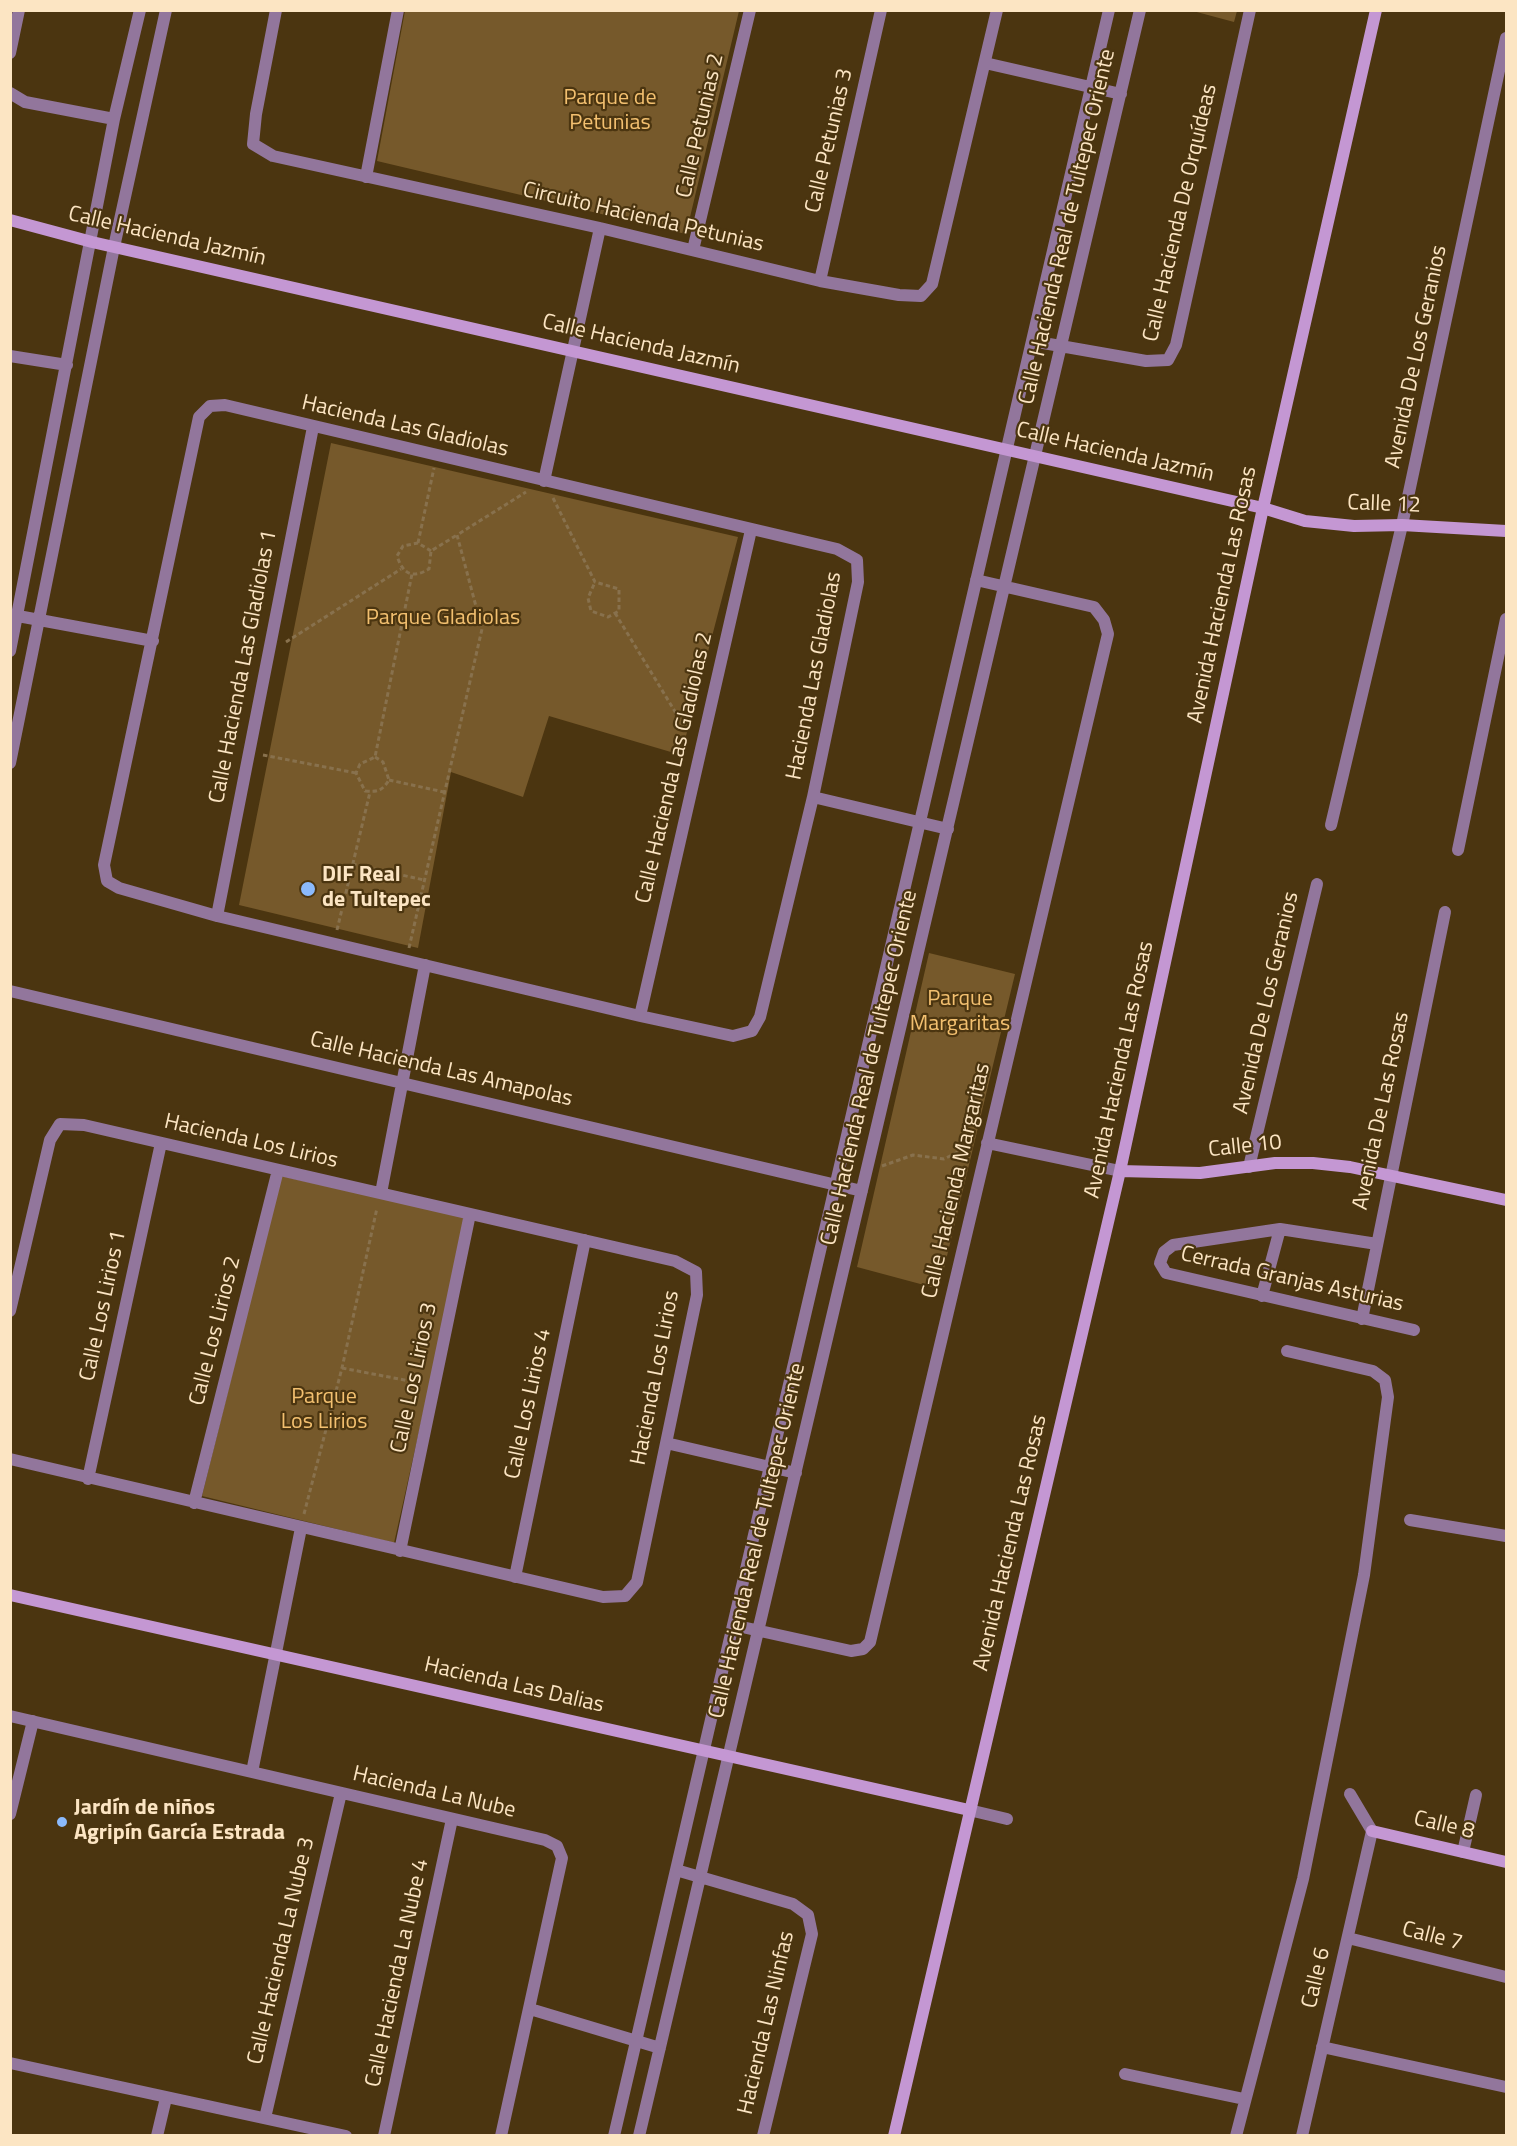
<!DOCTYPE html>
<html>
<head>
<meta charset="utf-8">
<style>
  body { margin:0 }
  #map { position:relative; width:1517px; height:2146px; overflow:hidden; background:#4b3510; font-family:"Titillium Web",sans-serif }
  canvas { display:block }
  .frame { position:absolute; inset:0; border:12px solid #fce5c3; pointer-events:none }
</style>
</head>
<body>
<div id="map">
<canvas width="1517" height="2146"></canvas>
<div class="frame"></div>
</div>
<script>
const g = document.querySelector('canvas').getContext('2d');
g.lineJoin = 'round';
function paint(path, color) { g.fillStyle = color; g.fill(path, 'evenodd'); }
function stroke(path, color, width, dash) { g.strokeStyle = color; g.lineWidth = width; g.lineCap = dash ? 'butt' : 'round'; g.setLineDash(dash || []); g.stroke(path); }
function label(font, color, halo, rows, align = 'center') {
  g.font = font + ' "Titillium Web",sans-serif'; g.lineWidth = 4.5; g.setLineDash([]); g.textBaseline = 'middle'; g.strokeStyle = halo; g.fillStyle = color; for (const [text, x, y, turn = 0] of rows) {
    g.save(); g.translate(x, y); g.rotate((+turn || 0) * Math.PI / 180); g.textAlign = isNaN(turn) ? turn : align; if (halo) g.strokeText(text, 0, 0); g.fillText(text, 0, 0); g.restore();
  }
}
const green = new Path2D(`
  M405,11h334l-53,223 -309,-73z
  M1193,11h44l-3,11z
  M331,443l407,94 -57,218 -132,-39 -26,81 -72,-25 -33,176 -179,-43z
  M929,953l86,21 -76,315 -82,-22z
  M281,1176l186,41 -73,326 -192,-47z`);
const path = new Path2D(`
  M553,498l42,84 24,7v22l-11,6 -17,-6 -3,-13 7,-16
  M418,543l16,-75
  M431,551l-13,-8 -15,3 -6,10c6,18 15,23 32,13l2,-18 26,-16
  M615,613l67,110 8,6
  M286,642l115,-73
  M263,755l93,18
  M375,757l8,5 6,18c-7,11 -11,12 -24,11l-9,-18 4,-9 15,-7 37,-183
  M389,780l55,12
  M352,864l72,16
  M337,930l33,-138
  M409,948l73,-319 -25,-94 69,-43
  M882,1166l31,-11 31,4 28,-14
  M342,1368l78,15
  M304,1514l38,-146 35,-160`);
const street = new Path2D(`
  M276,10l-20,104 -3,30 20,12 327,72 220,53 79,14 22,1 11,-12 65,-274
  M10,53l9,-43
  M985,63l136,31
  M10,93l15,9 89,17
  M366,177l32,-167
  M693,250l57,-240
  M820,281l61,-271
  M1032,341l114,20 22,-1 8,-15 74,-335
  M10,356l57,9
  M225,405l612,144 20,11 1,22 -45,215 -53,220 -8,14 -19,5 -93,-20 -423,-100 -98,-28 -12,-7 -3,-16 95,-448 11,-11z
  M544,481l56,-253
  M18,616l135,25
  M10,651l104,-532 26,-109
  M10,763l104,-516 52,-237
  M813,797l135,32
  M1331,825l71,-300 104,-487
  M1458,850l48,-231
  M217,916l96,-489
  M10,991l852,200
  M640,1016l111,-486
  M987,1143l133,28
  M1249,1167l68,-283
  M381,1193l44,-228
  M1377,1244l-97,-15 -107,16 -9,7 -4,11 6,10 248,57
  M1262,1296l18,-67
  M10,1311l40,-171 10,-16 24,1 591,136 21,11 1,23 -60,287 -12,14 -22,1 -593,-138
  M1362,1319l83,-407
  M666,1443l130,30
  M88,1479l73,-336
  M194,1503l84,-333
  M1410,1520l96,16
  M400,1551l70,-337
  M515,1577l70,-337
  M733,1625l118,26 12,-2 7,-7 238,-1008 -4,-14 -10,-13 -118,-27
  M10,1716l535,124 12,6 5,12 -61,278
  M252,1772l49,-244
  M969,1810l38,9
  M10,1814l23,-93
  M1463,1852l13,-57
  M676,1870l117,34 15,11 4,19 -49,202
  M1348,1938l158,39
  M530,2009l130,39
  M1322,2047l184,40
  M10,2063l336,73
  M1125,2074l119,25
  M265,2118l76,-325
  M157,2136l9,-38
  M384,2136l68,-317
  M614,2136l495,-2126
  M639,2136l501,-2126
  M1236,2136l67,-257 61,-304 24,-178 -3,-17 -12,-9 -86,-20
  M1302,2136l70,-305 -22,-37`);
const secondary = new Path2D(`
  M10,220l82,22 1171,266 42,13 49,5 48,-1 104,6
  M1120,1171l80,2 75,-10h38l37,4 156,33
  M10,1595l959,215
  M1372,1831l134,31
  M894,2136l226,-965 143,-663 113,-498`);
const markers = [
  [308,889,8,"#8bbafc"],
  [62,1822,6,"#8bbafc"]
];
const parkNames = [
  ["Parque de",610,99],
  ["Petunias",610,124],
  ["Parque Gladiolas",443,619],
  ["Parque",960,1000],
  ["Margaritas",960,1025],
  ["Parque",324,1398],
  ["Los Lirios",324,1423]
];
const streetNames = [
  ["Calle Petunias 2",701,126,-77],
  ["Calle Petunias 3",830,141,-77],
  ["Calle Hacienda De Orquídeas",1181,213,-77],
  ["Circuito Hacienda Petunias",643,218,13],
  ["Calle Hacienda Real de Tultepec Oriente",1068,227,-77],
  ["Calle Hacienda Jazmín",167,237,13],
  ["Calle Hacienda Jazmín",641,345,13],
  ["Avenida De Los Geranios",1417,357,-78],
  ["Hacienda Las Gladiolas",405,427,13],
  ["Calle Hacienda Jazmín",1115,453,13],
  ["Calle 12",1384,505,2],
  ["Avenida Hacienda Las Rosas",1223,595,-78],
  ["Calle Hacienda Las Gladiolas 1",244,667,-79],
  ["Hacienda Las Gladiolas",815,676,-79],
  ["Calle Hacienda Las Gladiolas 2",675,768,-77],
  ["Avenida De Los Geranios",1267,1003,-77],
  ["Calle Hacienda Real de Tultepec Oriente",870,1068,-77],
  ["Calle Hacienda Las Amapolas",441,1070,13],
  ["Avenida Hacienda Las Rosas",1120,1070,-78],
  ["Avenida De Las Rosas",1382,1111,-78],
  ["Hacienda Los Lirios",251,1142,13],
  ["Calle 10",1245,1147,-6],
  ["Calle Hacienda Margaritas",957,1181,-77],
  ["Cerrada Granjas Asturias",1292,1280,13],
  ["Calle Los Lirios 1",104,1306,-78],
  ["Calle Los Lirios 2",216,1331,-76],
  ["Calle Los Lirios 3",415,1378,-78],
  ["Hacienda Los Lirios",656,1378,-79],
  ["Calle Los Lirios 4",529,1404,-78],
  ["Calle Hacienda Real de Tultepec Oriente",758,1541,-77],
  ["Avenida Hacienda Las Rosas",1011,1543,-77],
  ["Hacienda Las Dalias",514,1686,13],
  ["Hacienda La Nube",434,1793,13],
  ["Calle 8",1444,1826,13],
  ["Calle 7",1432,1937,14],
  ["Calle Hacienda La Nube 3",282,1951,-77],
  ["Calle Hacienda La Nube 4",398,1973,-78],
  ["Calle 6",1317,1978,-77],
  ["Hacienda Las Ninfas",767,2023,-77]
];
const poiNames = [
  ["DIF Real",322,876],
  ["de Tultepec",322,901],
  ["Jardín de niños",74,1809],
  ["Agripín García Estrada",74,1834]
];
paint(green, '#76592b');
stroke(path, '#88714d', 3, [4.5, 3]);
stroke(street, '#92769c', 12);
stroke(secondary, '#c497d3', 12);
for (const [x, y, r, color] of markers) { const dot = new Path2D(); dot.arc(x, y, r, 0, 2 * Math.PI); g.fillStyle = color; g.fill(dot); stroke(dot, '#4b3510', 2); }
label('22px', '#f3c070', '#4b3510', parkNames);
label('22px', '#fce5c3', '#4b3510', streetNames);
label('bold 22px', '#fce5c3', '#4b3510', poiNames, 'left');
</script>
</body>
</html>
